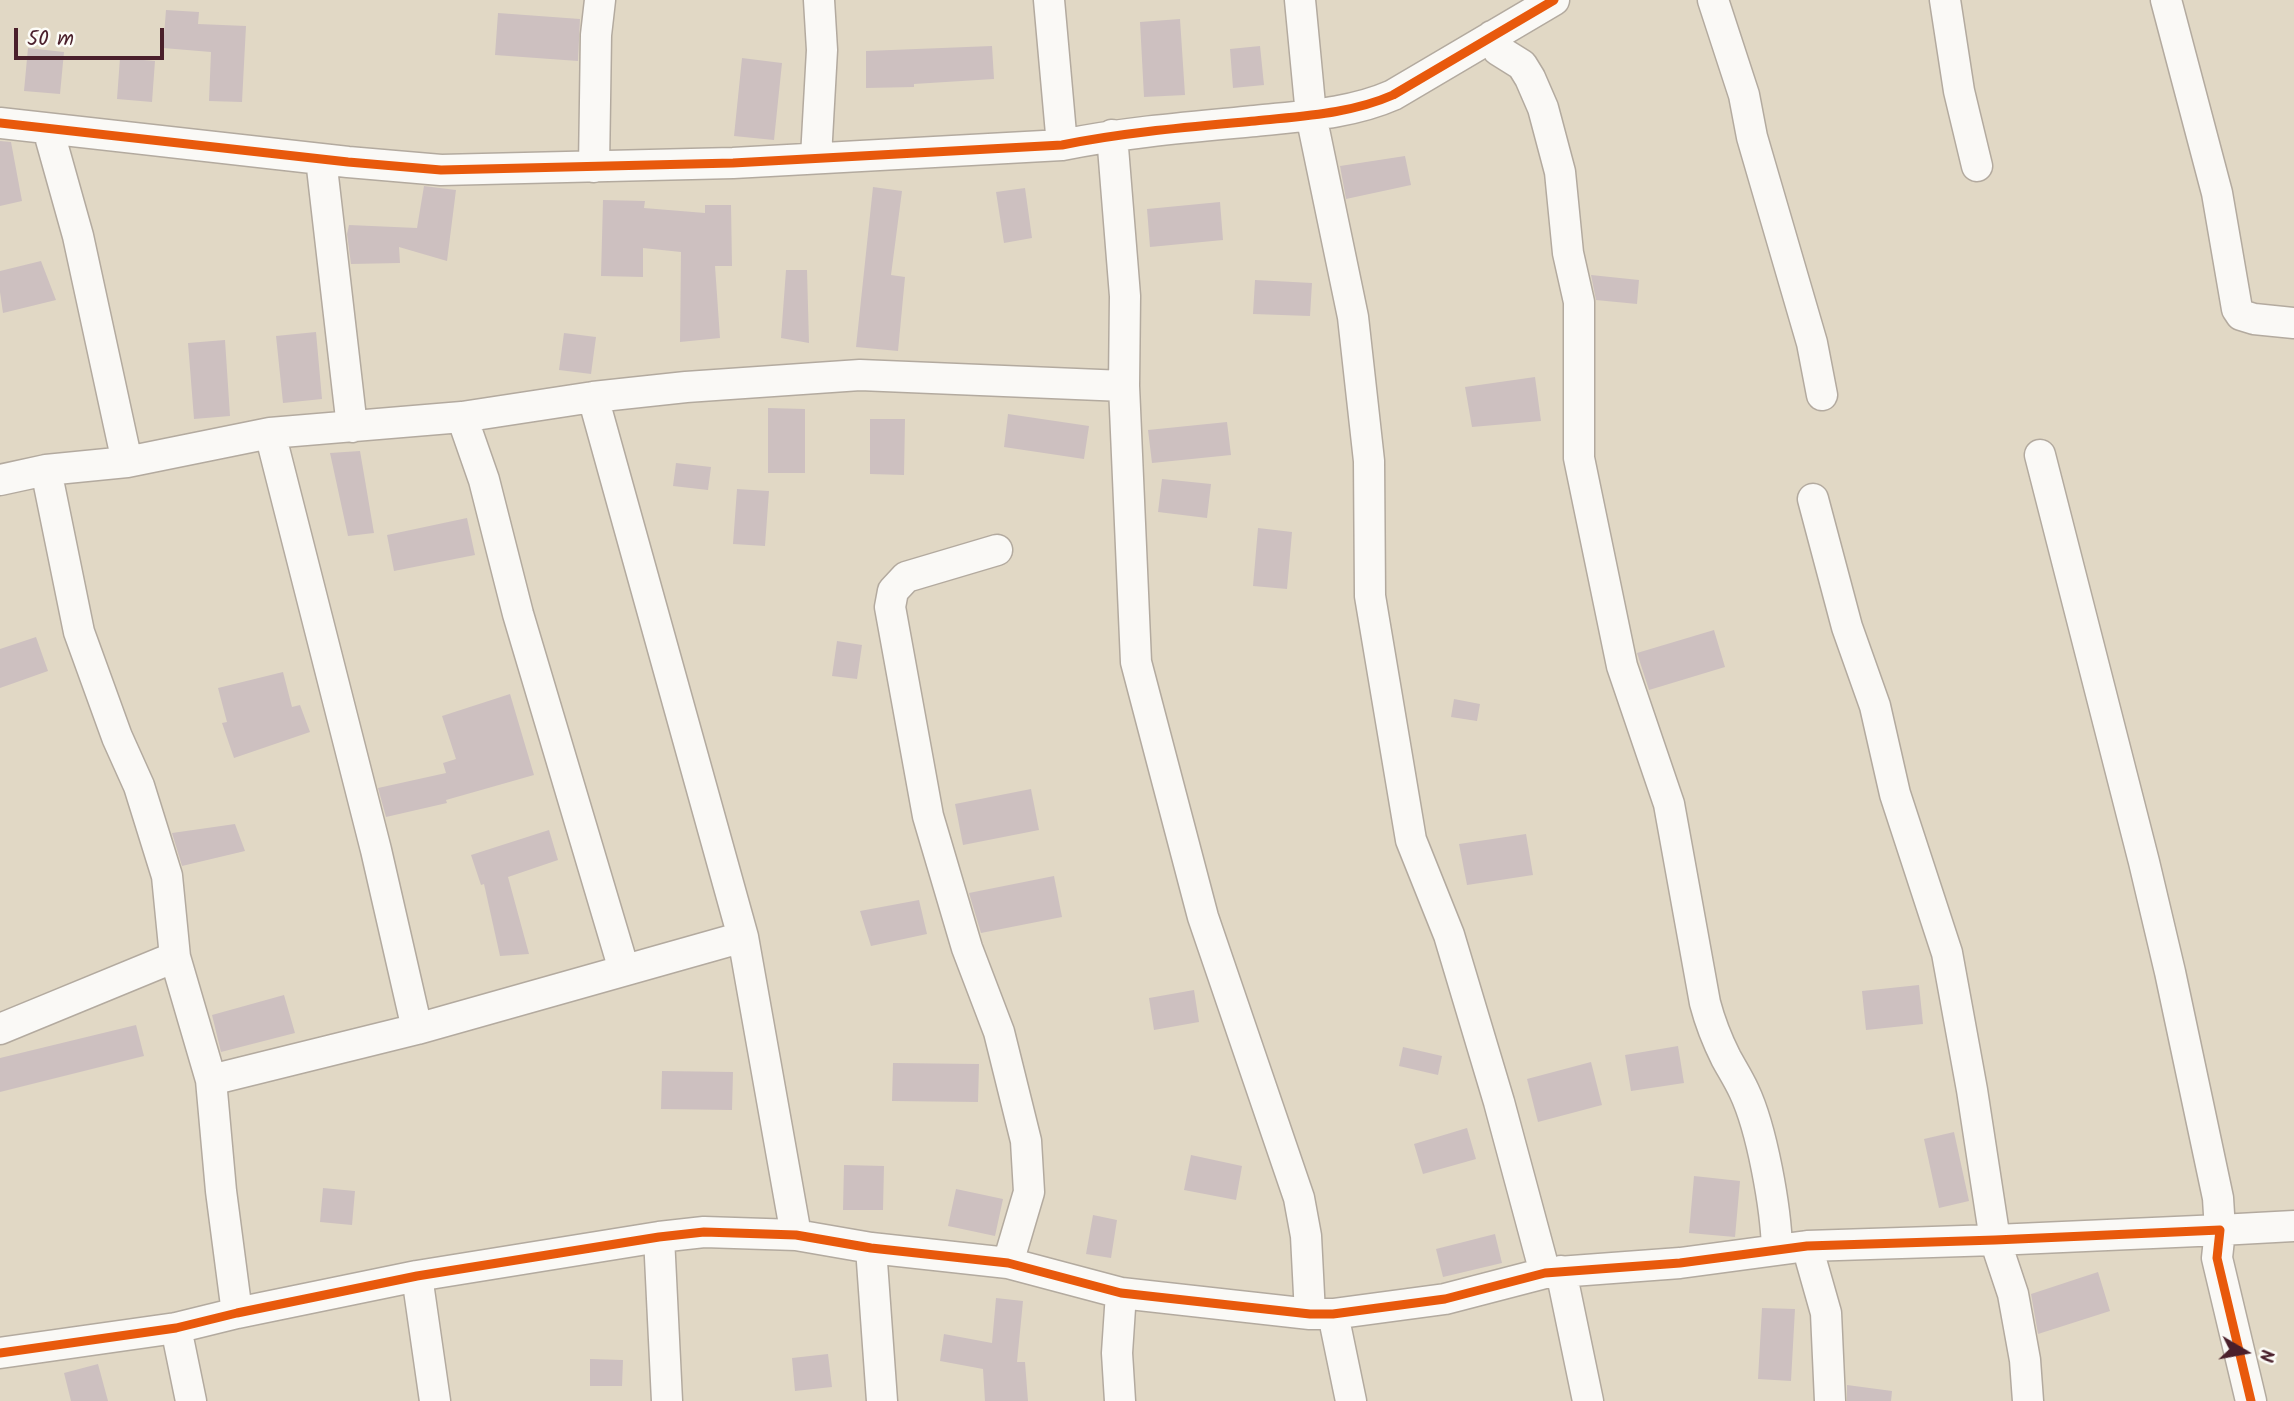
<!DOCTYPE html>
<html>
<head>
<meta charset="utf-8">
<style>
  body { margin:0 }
  #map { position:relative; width:2294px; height:1401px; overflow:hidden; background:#e1d8c5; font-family:Kalam,sans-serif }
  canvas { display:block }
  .north { position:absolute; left:2210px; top:1317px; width:70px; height:70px; -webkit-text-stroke:5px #fdfcf7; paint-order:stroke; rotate:100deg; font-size:19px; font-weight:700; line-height:28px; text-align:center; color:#4a1f2b }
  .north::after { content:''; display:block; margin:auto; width:24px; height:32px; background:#4a1f2b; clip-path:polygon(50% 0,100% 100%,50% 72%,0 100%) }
  .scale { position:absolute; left:14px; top:28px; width:150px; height:32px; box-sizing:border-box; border:4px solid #4a1f2b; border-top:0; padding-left:9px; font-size:21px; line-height:24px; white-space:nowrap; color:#4a1f2b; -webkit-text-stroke:5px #fdfcf7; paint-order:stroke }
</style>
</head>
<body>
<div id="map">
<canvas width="2294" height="1401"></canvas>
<div class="north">N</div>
<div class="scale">50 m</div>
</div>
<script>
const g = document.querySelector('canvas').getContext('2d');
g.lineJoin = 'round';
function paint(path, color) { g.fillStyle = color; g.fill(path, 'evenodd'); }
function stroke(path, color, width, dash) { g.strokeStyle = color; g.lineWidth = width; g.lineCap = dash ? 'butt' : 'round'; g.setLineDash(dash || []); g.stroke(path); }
const building = new Path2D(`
  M166,10l33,2 -1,12 48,2 -4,76 -33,-1 2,-49 -48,-4z
  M498,13l82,6 -2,42 -83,-6z
  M1180,19l5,76 -41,2 -4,-75z
  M992,46l2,33 -80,5v3l-48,1v-37z
  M1260,46l4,39 -31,3 -3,-39z
  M28,48l36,4 -4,42 -36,-3z
  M120,58l35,3 -3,41 -35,-3z
  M742,58l40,5 -8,77 -40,-4z
  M0,141l11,1 11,59 -22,5z
  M1405,156l6,29 -65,14 -6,-33z
  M424,186l32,4 -9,71 -48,-14 1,16 -49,1 -4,-30 2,-9 68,3z
  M873,187l29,4 -11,84 14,2 -7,74 -42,-4z
  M1025,188l7,50 -28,5 -8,-51z
  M603,200l42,1 -1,7 61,5v-8h26l1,61h-17l5,72 -40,4 1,-90 -38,-4v29l-42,-1z
  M1220,202l3,38 -73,7 -3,-38z
  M41,261l15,39 -53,13 -3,-21v-21z
  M786,270h21l2,73 -28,-5z
  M1591,275l48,5 -2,24 -41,-4z
  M1255,280l57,3 -2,33 -57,-2z
  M316,332l6,67 -39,4 -7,-67z
  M564,333l32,4 -5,37 -32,-4z
  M225,340l5,76 -36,3 -6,-76z
  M1535,377l6,44 -69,6 -7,-40z
  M768,408l37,1v64h-37z
  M1008,414l81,12 -5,33 -80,-12z
  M870,419h35l-1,56 -34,-1z
  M1227,422l4,33 -79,8 -4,-33z
  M360,451l14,82 -26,3 -18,-83z
  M676,463l35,4 -3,23 -35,-4z
  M1162,479l49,5 -4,34 -49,-6z
  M737,489l32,2 -4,55 -32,-2z
  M467,518l8,37 -81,16 -7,-36z
  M1258,528l34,4 -5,57 -34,-3z
  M1714,630l11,37 -76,23 -12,-37z
  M36,637l12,34 -48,17v-39z
  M837,641l25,4 -5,34 -25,-3z
  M283,672l9,35 8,-2 10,27 -76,26 -12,-35 5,-1 -9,-34z
  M510,694l24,81 -88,25 1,3 -61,14 -8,-29 68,-15 -3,-10 13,-4 -14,-43z
  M1454,699l26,5 -3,17 -26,-4z
  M1031,789l8,41 -76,15 -8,-41z
  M235,824l10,27 -63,15 -10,-33z
  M549,830l9,30 -50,17 21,77 -29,2 -16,-72 -3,1 -10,-30z
  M1526,834l7,41 -66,10 -8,-41z
  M1054,876l8,41 -81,16 -12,-40z
  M919,900l8,34 -56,12 -11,-35z
  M1919,985l4,39 -57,6 -4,-39z
  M1194,990l5,32 -45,8 -5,-32z
  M284,995l11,38 -74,19 -9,-37z
  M136,1025l8,31 -144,36v-34z
  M1678,1046l6,37 -53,8 -6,-36z
  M1403,1047l39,9 -4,19 -39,-9z
  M1591,1062l11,43 -64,17 -11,-43z
  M893,1063l86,1 -1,38 -86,-1z
  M662,1071l71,1 -1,38 -71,-1z
  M1467,1128l9,31 -53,15 -9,-30z
  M1954,1132l15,69 -30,7 -15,-69z
  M1191,1155l51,11 -6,34 -52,-10z
  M844,1165l40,1 -1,44h-40z
  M1694,1176l46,5 -5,56 -46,-4z
  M323,1188l32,3 -3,34 -32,-3z
  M956,1189l47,10 -8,37 -47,-10z
  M1093,1215l24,5 -6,38 -25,-4z
  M1495,1234l7,29 -59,14 -7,-28z
  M2098,1272l12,39 -72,23 -7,-40z
  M996,1298l27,3 -6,61h8l3,39h-43l-2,-32 -43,-8 4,-27 48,9z
  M1762,1308l33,1 -4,72 -33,-2z
  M828,1354l4,33 -37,4 -3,-33z
  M590,1359l33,1 -1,26h-32z
  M98,1364l10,37h-37l-7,-28z
  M1847,1385l45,6 -1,10h-44z`);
const minor = new Path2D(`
  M1049,0l13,145
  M1300,0l11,115 42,202 16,144 1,135 41,244 38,95 50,167 46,171
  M1713,0l31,95 8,42 60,206 10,52
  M1945,0l14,91 18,75
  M2166,0l51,193 20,116 4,6 13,4 40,4
  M1492,36l6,14 24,15 8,13 13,30 17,64 8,81 11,49v156l43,208 47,138 36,199c5,19 12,37 21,55 6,11 13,22 18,33 18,38 32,117 33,159
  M0,123l348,39 93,8 292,-7 329,-18c64,-13 128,-18 193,-24 46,-5 95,-7 138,-26l161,-95
  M48,129l30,107 49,226
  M1112,135l13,161 -1,90 12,276 67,255 96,281 7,38 4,78
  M816,157l6,-107 -3,-50
  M321,159l31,268
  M594,167l2,-132 4,-35
  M593,397l150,540 53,298
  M462,417l22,63 34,134 106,356
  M270,433l106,417 41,179
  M2040,455l104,407 26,110 48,226 2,32 74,-4
  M46,470l33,162 38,105 22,49 28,90 8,81 36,123 10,111 16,122
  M0,480l46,-10 81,-8 143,-29 192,-16 131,-20 93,-10 174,-12 264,11
  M1813,499l34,128 28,79 20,88 52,159 25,137 23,150 18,54 12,66 3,41
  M997,550l-91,27 -13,14 -3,16 38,209 39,132 32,84 27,109 3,51 -21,71
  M0,1029l175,-72
  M211,1080l206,-51 326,-92
  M659,1237l8,164
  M1807,1246l19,67 4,88
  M871,1248l11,153
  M1561,1271l27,130
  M417,1276l18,125
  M1333,1314l18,87
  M176,1328l15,73
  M0,1353l176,-25 61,-15 180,-37 242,-39 45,-5 92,3 75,13 137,15 113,30 189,21h23l112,-15 100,-26 135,-10 127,-17 188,-6 225,-10 -3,28 34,143
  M1120,1401l-3,-48 4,-60`);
const cycleway = new Path2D(`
  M0,123l348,39 93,8 292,-7 329,-18c64,-13 128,-18 193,-24 46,-5 95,-7 138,-26l161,-95
  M0,1353l176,-25 61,-15 180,-37 242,-39 45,-5 92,3 75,13 137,15 113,30 189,21h23l112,-15 100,-26 135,-10 127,-17 188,-6 225,-10 -3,28 34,143`);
paint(building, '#cdc0c0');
stroke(minor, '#b3aa9f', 33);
stroke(minor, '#faf9f6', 30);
stroke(cycleway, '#e8590c', 9);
</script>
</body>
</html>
